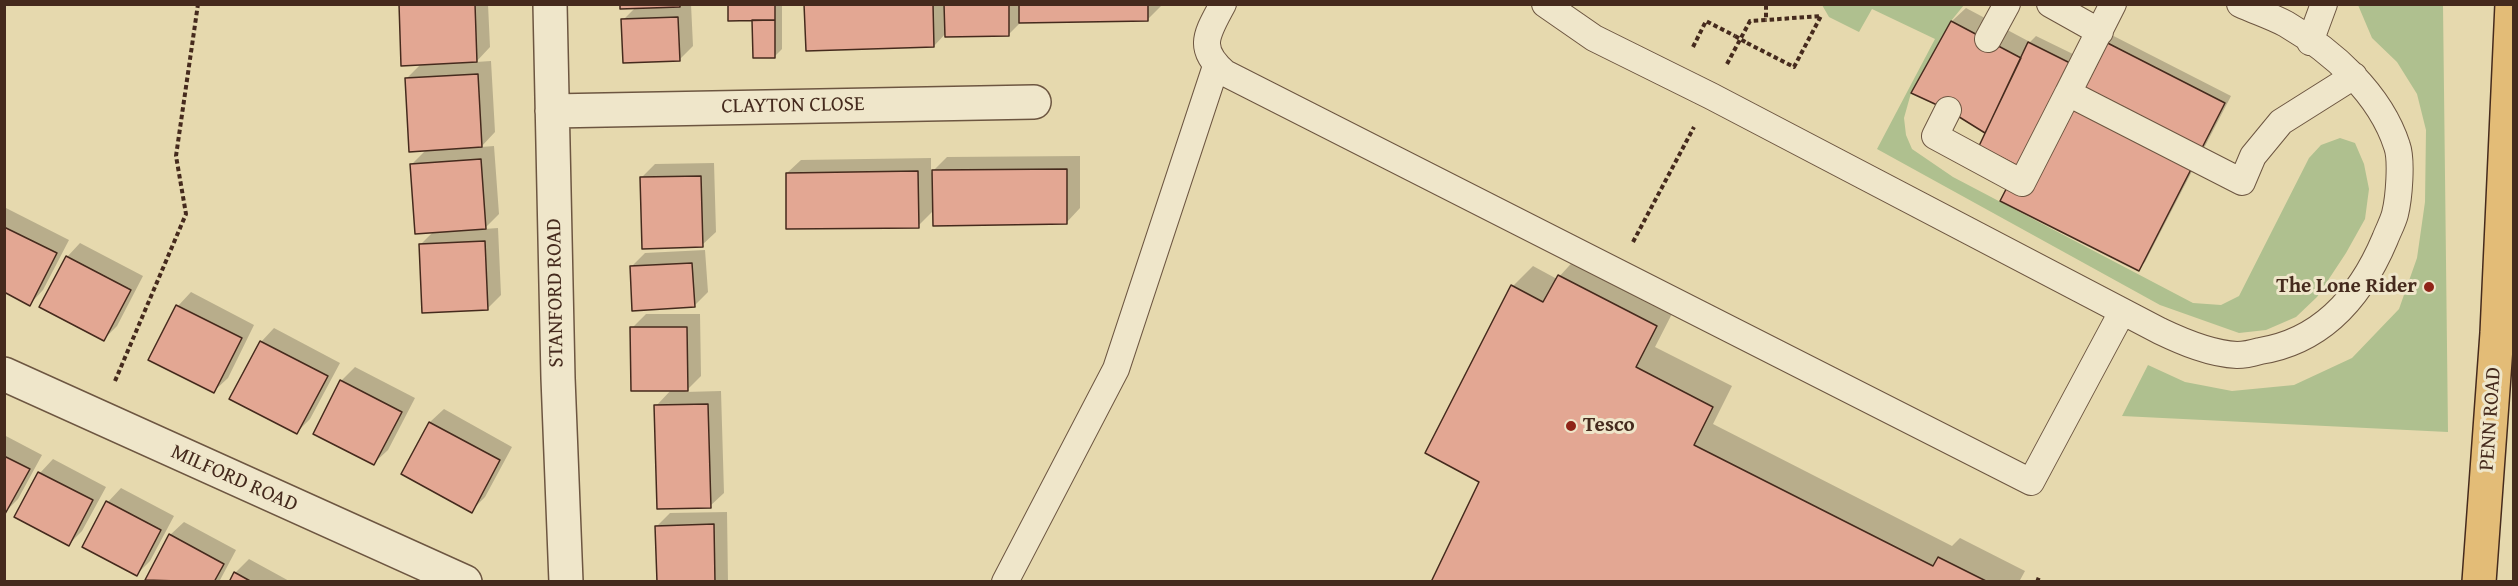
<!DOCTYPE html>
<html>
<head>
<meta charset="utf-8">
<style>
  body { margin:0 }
  #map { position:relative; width:2518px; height:586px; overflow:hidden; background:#e6d9ae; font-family:"Gentium Book Plus",serif }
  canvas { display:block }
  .frame { position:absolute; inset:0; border:6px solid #452a1d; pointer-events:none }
</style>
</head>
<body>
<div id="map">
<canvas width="2518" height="586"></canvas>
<div class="frame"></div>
</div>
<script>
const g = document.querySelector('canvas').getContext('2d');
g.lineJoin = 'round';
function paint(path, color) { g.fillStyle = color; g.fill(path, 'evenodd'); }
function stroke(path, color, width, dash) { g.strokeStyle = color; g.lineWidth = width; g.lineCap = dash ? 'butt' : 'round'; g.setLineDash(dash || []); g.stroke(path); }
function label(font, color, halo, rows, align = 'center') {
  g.font = font + ' "Gentium Book Plus",serif'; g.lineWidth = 6; g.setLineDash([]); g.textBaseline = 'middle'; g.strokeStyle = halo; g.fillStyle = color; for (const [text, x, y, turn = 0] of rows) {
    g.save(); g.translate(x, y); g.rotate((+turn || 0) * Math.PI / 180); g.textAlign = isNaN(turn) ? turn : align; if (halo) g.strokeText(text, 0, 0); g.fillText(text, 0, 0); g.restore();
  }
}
const green = new Path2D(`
  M1822,5h142l-13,16 -40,72 -7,25 2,17 6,14 41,28 240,126 28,2 18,-9 70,-138 12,-13 19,-7 15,5 9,21 5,25 -4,30 -19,34 -29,44 -21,20 -30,13 -27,3 -79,-28 -283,-156 58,-110 -63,-30 -13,23 -30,-15z
  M2358,5h85l5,427 -326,-16 26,-51 37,17 47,9 62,-6 58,-27 47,-49 18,-51 8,-56 1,-72 -9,-36 -20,-32 -25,-24z`);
const shadow = new Path2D(`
  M400,4h88l2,43 -14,15 15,-1 4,71 -14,15 13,-1 5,68 -15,15 14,-1 3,67 -13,13 -68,-63 14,-14 -23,-66 16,-16 -21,-70 15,-15z
  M622,4h69l2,42 -14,14 -56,-40 13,-13z
  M729,4h53v45l-7,7 -21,-37z
  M806,4h355v2l-14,14 -126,2 -13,13 -62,-2 -12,13z
  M1966,8l64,34 6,-6 41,20 19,-29 135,69 -86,166 -7,7 -118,-104 -30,-39 -5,5 -72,-39 39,-71z
  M1080,156v52l-13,14 -133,-12 -16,16 -131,-53 14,-13 130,-2v15l16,-16z
  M714,163l2,69 -14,13 -61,-67 14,-14z
  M4,207l65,33 -26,50 -13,14 -26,-13z
  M80,243l63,33 -26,50 -13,13 -37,-82z
  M705,250l3,42 -14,14 -63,-39 14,-14z
  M1579,255l97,51 -21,41 77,39 -19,38 239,122 8,-8 65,33 -6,11h-588l50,-101 -54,-29 86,-166 20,-20 24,13z
  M191,292l63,33 -26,53 -14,13 -64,-32 28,-53z
  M646,314h54l1,62 -16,16 36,-1 3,102 -14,13 -54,-100 16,-17 -40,-61z
  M274,328l66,35 -30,56 -13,13 -36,-90z
  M355,367l60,31 -27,52 -14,13 -59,-30 26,-52z
  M444,409l68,38 -27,50 -14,14 -68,-38 27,-51z
  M4,435l38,20 -24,44 -13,13z
  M53,459l53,28 -24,44 -13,13 -53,-28 24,-43z
  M121,488l53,28 -24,45 -13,13 -29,-72z
  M727,512l1,70h-70l-1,-56 13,-13z
  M184,522l52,28 -17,32h-68l-4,-3 23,-44z
  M249,559l42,23h-60l4,-9z`);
const building = new Path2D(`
  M399,4h76l2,58 -76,4z
  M620,4h60v3l-60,2z
  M728,4h47v16l-47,1z
  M804,4h129l1,43 -128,4z
  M944,4h65v32l-64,1z
  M1019,4h129v17l-129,2z
  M678,17l2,44 -57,2 -2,-44z
  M752,20h23v38h-22z
  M1951,21l70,37 -36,75 -37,-23 -37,-17z
  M2088,33l137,70 -86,168 -139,-70 18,-35 -39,-20 49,-104 44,22z
  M478,74l4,73 -73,5 -4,-74z
  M481,159l5,70 -71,5 -5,-70z
  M1067,169v55l-134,2 -1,-56z
  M918,171l1,57 -133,1v-56z
  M701,176l2,71 -61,2 -2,-72z
  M4,227l53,26 -27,53 -26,-14z
  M485,241l3,69 -66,3 -3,-69z
  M66,256l65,34 -27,51 -65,-34z
  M692,263l3,44 -63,4 -2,-45z
  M1558,275l99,51 -21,41 77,40 -19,38 239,121 5,-9 50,25h-557l48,-100 -54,-29 86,-168 32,17z
  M176,305l66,33 -28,55 -66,-33z
  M630,327h57l1,64h-57z
  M260,341l68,35 -31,58 -68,-35z
  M340,380l62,32 -28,53 -61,-31z
  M708,404l3,104 -54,1 -3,-104z
  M429,422l71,38 -28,53 -71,-39z
  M4,456l26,13 -25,45h-1z
  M38,472l55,28 -24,46 -55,-29z
  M106,501l55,29 -24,46 -55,-29z
  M714,524l1,58h-58l-2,-56z
  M169,534l55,30 -10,18 -69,-2z
  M234,572l18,10h-23z`);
const path = new Path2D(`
  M1747,43l47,24 27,-51 -55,4
  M1693,47l13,-26 29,15
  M1727,64l23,-43 16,-1v-16
  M1633,242l61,-115
  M115,381l71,-167 -10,-58 22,-152
  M2037,582l2,-5`);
const lane = new Path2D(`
  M1223,4c-16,30 -27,44 2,69l806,409 91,-170
  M1545,4l49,34 117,58 449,235c23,11 51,23 77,24 7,0 16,-2 23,-4 63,-10 101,-55 125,-112 3,-8 8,-17 10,-25 4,-16 7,-54 2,-68 -17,-53 -65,-95 -111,-122 -15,-8 -31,-13 -46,-20
  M2050,4l50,28
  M2113,4l-45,89 174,89 11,-26 28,-34 73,-46
  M1988,39l19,-35
  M2310,42l14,-38
  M1948,110l-13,26 87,47 46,-90
  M1005,582l111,-213 100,-303`);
const street = new Path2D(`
  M550,4l8,374 8,204
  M552,111l482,-9
  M4,374l461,208`);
const highway = new Path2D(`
  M2479,582l18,-249 15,-329`);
const pathBridge = new Path2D(`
  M1735,36l12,7`);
const markers = [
  [2429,287,6,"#8f2418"],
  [1571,426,6,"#8f2418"]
];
const streetNames = [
  ["CLAYTON CLOSE",793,106,-1],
  ["STANFORD ROAD",556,293,-91],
  ["PENN ROAD",2491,419,-86],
  ["MILFORD ROAD",234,479,24]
];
const poiNames = [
  ["The Lone Rider",2417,287],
  ["Tesco",1583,426,"left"]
];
paint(green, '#afc08f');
paint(shadow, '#0003');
paint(building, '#e3a793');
stroke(building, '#452a1d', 1.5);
stroke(lane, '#6d5641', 28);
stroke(street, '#6d5641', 36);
stroke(highway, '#452a1d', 36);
stroke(path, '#452a1d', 4, [4.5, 3]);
stroke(lane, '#efe6ca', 26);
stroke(street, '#efe6ca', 33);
stroke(highway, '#e3bc77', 33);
stroke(pathBridge, '#452a1d', 4, [4.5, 3]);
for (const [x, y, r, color] of markers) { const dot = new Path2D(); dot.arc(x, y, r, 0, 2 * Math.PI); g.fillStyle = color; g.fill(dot); stroke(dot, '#efe6ca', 2); }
label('21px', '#452a1d', '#efe6ca', streetNames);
label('bold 21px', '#452a1d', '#efe6ca', poiNames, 'right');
</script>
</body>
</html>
